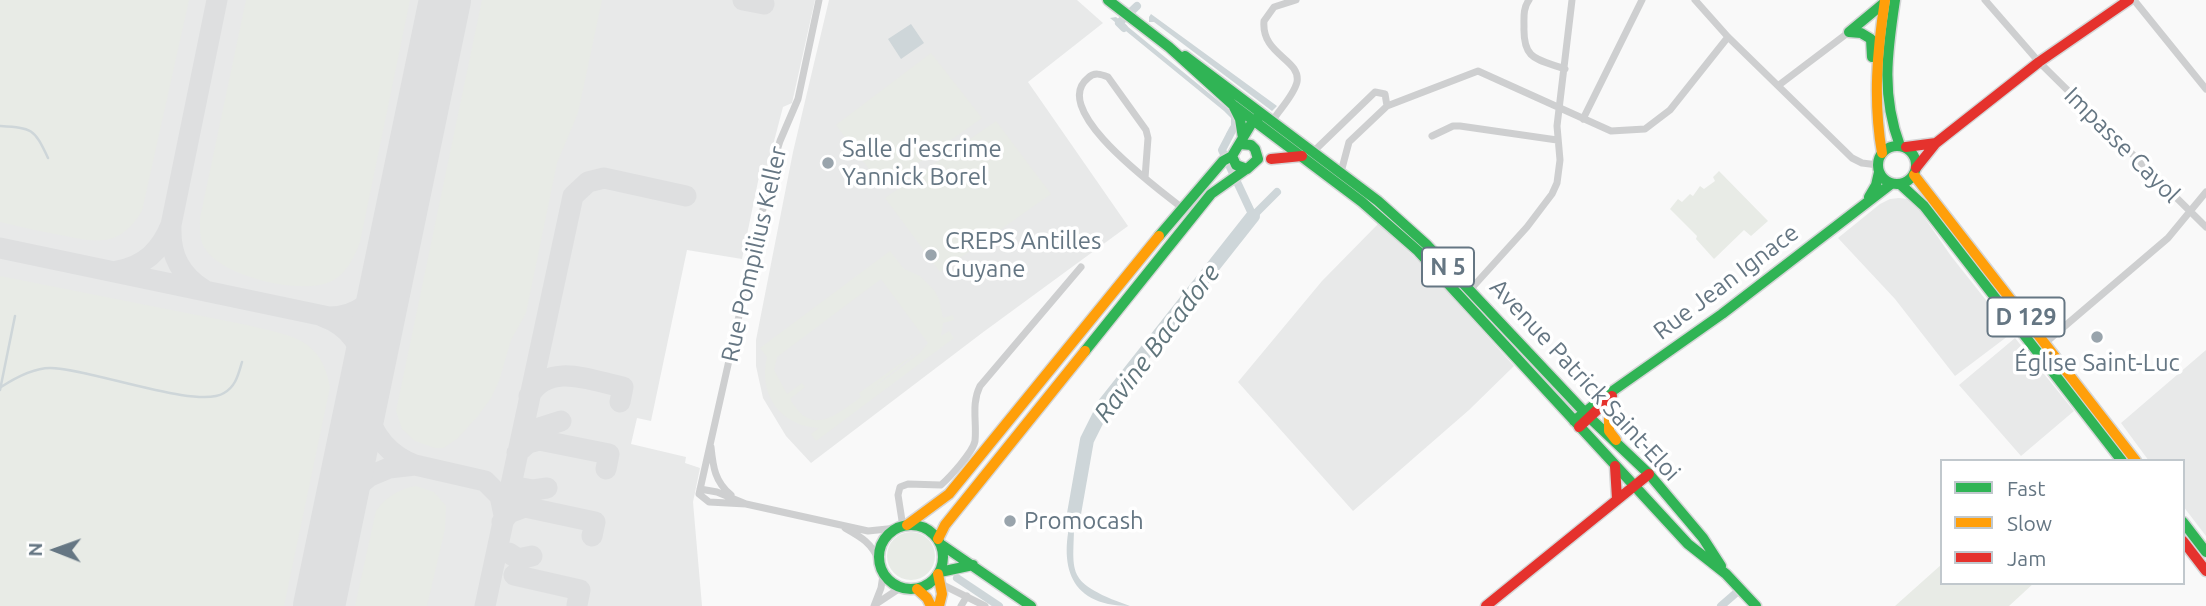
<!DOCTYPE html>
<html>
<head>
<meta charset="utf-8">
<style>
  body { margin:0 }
  #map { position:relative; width:2206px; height:606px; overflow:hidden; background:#f9f9f9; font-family:Ubuntu,sans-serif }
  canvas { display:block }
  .legend { position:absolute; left:1940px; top:459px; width:245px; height:126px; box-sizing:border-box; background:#fff; border:2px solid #c1c8cd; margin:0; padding:9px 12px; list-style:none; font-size:21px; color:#657683 }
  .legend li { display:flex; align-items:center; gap:14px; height:35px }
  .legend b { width:35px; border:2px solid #c1c8cd }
  .north { position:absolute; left:21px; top:515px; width:70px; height:70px; -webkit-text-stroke:5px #fff; paint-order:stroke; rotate:271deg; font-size:19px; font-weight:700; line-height:28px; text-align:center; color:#657683 }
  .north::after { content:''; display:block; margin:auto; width:24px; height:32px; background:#657683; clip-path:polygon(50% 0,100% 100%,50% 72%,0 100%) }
</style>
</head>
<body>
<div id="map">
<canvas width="2206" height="606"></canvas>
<ul class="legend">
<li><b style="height:9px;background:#30b455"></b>Fast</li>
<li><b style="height:9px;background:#ff9f0a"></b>Slow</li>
<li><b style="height:9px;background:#e5322d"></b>Jam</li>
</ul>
<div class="north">N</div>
</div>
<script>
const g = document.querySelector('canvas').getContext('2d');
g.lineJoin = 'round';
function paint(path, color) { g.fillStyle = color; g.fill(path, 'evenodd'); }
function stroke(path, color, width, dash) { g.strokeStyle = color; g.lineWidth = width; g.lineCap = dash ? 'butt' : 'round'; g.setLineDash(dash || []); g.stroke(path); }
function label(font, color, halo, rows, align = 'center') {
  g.font = font + ' Ubuntu,sans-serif'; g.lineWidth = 7; g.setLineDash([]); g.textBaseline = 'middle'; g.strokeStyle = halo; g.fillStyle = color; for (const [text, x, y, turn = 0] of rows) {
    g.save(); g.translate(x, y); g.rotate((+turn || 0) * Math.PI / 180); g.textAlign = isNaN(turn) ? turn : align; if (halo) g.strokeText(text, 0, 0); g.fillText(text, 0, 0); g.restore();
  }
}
const built = new Path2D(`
  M0,0h815l-23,103 -9,4 -16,61 -6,-1 -19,92 -55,-9 -36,171 -14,-3 -6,26 55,13 -1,6 15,5 -7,34 9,104h-702z
  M829,0h248l26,23 -75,59 100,144 -146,107 -171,130 -25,-27 -23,-38 -7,-32v-26l37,-188z
  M1899,198l9,1 12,12 31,45 61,77 -57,43 -60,-77 -57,-61 42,-34 10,-5z
  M1378,224l45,41 91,101 -45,44 -116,101 -115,-129 84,-101z
  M2015,338l59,73 -53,45 -62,-71z
  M2206,350v186l-23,-30v-45h-34l-28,-38z`);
const green = new Path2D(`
  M0,0h189l-47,211c-22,36 -44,32 -82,24 -20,-4 -40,-8 -60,-13z
  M246,0h164l-50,242c-5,14 -14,32 -28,39 -29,15 -108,-4 -126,-31 -7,-9 -6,-21 -6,-32z
  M482,0h120l-24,113 -21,50 -31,150 -15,27 -12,41 -8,17 -13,18 -21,23 -14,9h-8l-20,-7 -13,-12 -6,-18z
  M931,53l51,65 -99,70 -47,-63z
  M996,121l55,73 -111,78 -55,-74z
  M1719,171l49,50 -17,15 -7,-6 -30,29 -18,-20 1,-3 -27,-27 8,-10 4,3 8,-8 3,2 7,-10 4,3 11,-8 -2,-4z
  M890,251l14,18 16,7 14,14 5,9 4,19 10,-3 1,5 -11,3 -2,13 8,-5 5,7 -138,103 -5,-7 8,-6c-39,-2 -61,-34 -52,-71l-7,-9zM881,279l47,64 -8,10 -49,37 47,-39 -59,42 2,4c-26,19 -50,40 -71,2l15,-12 -3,-4 -15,11 -13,-24 3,-13z
  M0,276l247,49c44,11 74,12 83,62l-46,219h-284z
  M416,486l18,6 12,14 -1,23 -18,77h-72l21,-95c10,-14 23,-22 40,-25z
  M887 556a24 24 0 1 1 48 0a24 24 0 1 1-48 0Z
  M1942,564v19h92l-25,23h-114z`);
const water = new Path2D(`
  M1151,14l126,92 -5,5 -118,-89h-5v-5z
  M1116,17l116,95 5,15 -6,10 -5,-3 5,-8v-8l-7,-7 -114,-93z
  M911,24l13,19 -23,16 -13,-20z
  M1074,508c2,65 -16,72 56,98 -65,0 -72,-46 -56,-98z`);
const stream = new Path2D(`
  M0,126c32,2 34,2 48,32
  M1,387c14,-9 32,-19 49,-19 38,0 148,42 174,25 12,-7 14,-18 18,-31
  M0,390l15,-74`);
const canal = new Path2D(`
  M1124,28l-5,-5 18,-17
  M1233,129l-11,21 31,66 24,-24
  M957,578l42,28
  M1721,606l15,-13`);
const river = new Path2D(`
  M1072,525l15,-85 19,-38 147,-186`);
const taxiway = new Path2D(`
  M743,0l21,4
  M171,227c-1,28 9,48 33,63
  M0,248l329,69c29,0 48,-17 59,-43
  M117,271c28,-5 44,-21 54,-46l46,-225
  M322,316c28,10 43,32 44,62 0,11 -1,21 1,32 5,26 24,46 48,55
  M529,396c20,-35 63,-15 94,-9l-3,15
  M536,429l25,-8
  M517,453l11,-10 11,-3 70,14 -3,15
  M522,488l11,2 14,-2
  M339,511l14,-21 17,-14 19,-8 26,-3 70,16 15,15 4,19
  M502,522l7,-9 16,-6 70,15 -3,14
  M509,553l9,6 14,-3
  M514,575l66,15 -3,15
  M485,606l88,-410 15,-14 16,-4 82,18`);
const runway = new Path2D(`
  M319,606l126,-606`);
const street = new Path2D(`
  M1529,0c-6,8 -5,17 -5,27 -1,34 14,32 41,42
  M1695,0l33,37 124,121 10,5 16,2
  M1985,0l54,62 167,165
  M2134,0l72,89
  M1779,85l70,-53
  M1583,119l59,-119
  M1273,120c7,-11 21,-25 24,-38 4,-23 -36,-27 -33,-61l10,-14 22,-7
  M1432,136l21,-10h7l97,14
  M1314,151l61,-59 10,2 2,12
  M1341,172l8,-30 38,-36 91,-35 133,60 34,-2 25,-19 58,-73
  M1145,178l3,-40 -2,-8 -38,-53c-7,-3 -14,-5 -20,1 -40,32 71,111 94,130
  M1470,290l57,-63 25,-33 5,-11 3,-23 -3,-34 15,-126
  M2045,343l123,-105 38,-46
  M711,447c2,20 4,35 20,48
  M700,489l17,3 29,12 -37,-2 -10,-8 75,-334 6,-19 18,-42 21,-99
  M746,504l122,27 29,-3
  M903,527l-5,-32 2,-8 8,-3 33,1c9,-8 32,-33 34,-44 2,-19 -4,-37 5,-55l101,-119
  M845,528c16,9 27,15 34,33
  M941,584l44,22
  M876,604l24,-16
  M874,606l7,-18 2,-13
  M961,606l6,-10`);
const fast = new Path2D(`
  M1108,0l61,47 64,58 129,97 56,49 270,293 38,30 30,32
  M1895,0c-8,53 -14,95 5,146
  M1849,32l12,1 10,6 1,18
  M1849,32l35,-29
  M1185,56l193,145 48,43 164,174 59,56 54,64 18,28
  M1234,107l6,12 3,19
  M1240,144l11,1 4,4 3,10 -11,10 -11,-4 -4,-9 21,-35 6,-4
  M1878 165a19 19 0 1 1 38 0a19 19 0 1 1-38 0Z
  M1900,184l24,22 198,255
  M1869,197l7,-12 3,-13
  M1159,236l64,-75 9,-5
  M1085,351l126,-157 34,-24
  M1574,421l30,-24 118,-83 169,-130
  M2183,522l23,30
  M879 557a32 32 0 1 1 64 0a32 32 0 1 1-64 0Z
  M942,545l89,61
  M940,572l33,-7`);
const slow = new Path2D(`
  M1882,153c-9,-52 -5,-101 3,-153
  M1914,175l222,286
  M1609,401v30l7,9
  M907,525l42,-31 210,-258
  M938,539l7,-14 140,-174
  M938,574l4,20 -3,12
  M917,589l10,9 4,8`);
const jam = new Path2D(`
  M1906,147l30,-4
  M1271,159l31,-3
  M1916,168l20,-25 103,-81 90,-62
  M1579,427l33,-31
  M1615,466l2,33
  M2183,541l23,30
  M1486,606l163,-132`);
const markers = [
  [828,163,7,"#99a4ac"],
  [931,255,7,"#99a4ac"],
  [2097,337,7,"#99a4ac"],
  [1010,521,7,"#99a4ac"]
];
const shields = [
  [1448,267,52],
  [2026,317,77]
];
const shieldNames = [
  ["N 5",1448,267],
  ["D 129",2026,317]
];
const streetNames = [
  ["Impasse Cayol",2122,145,45],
  ["Rue Pompilius Keller",754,254,-77],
  ["Rue Jean Ignace",1726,282,-37],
  ["Avenue Patrick Saint-Eloi",1585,380,47]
];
const poiNames = [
  ["Salle d'escrime",842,149],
  ["Yannick Borel",842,177],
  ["CREPS Antilles",945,241],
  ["Guyane",945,269],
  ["Église Saint-Luc",2097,363,"center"],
  ["Promocash",1024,521]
];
const waterNames = [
  ["Ravine Bacadore",1157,343,-53]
];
paint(built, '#e8e9e9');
paint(green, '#e8ebe6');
paint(water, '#ced6d9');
stroke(stream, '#ced6d9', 2.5);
stroke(canal, '#ced6d9', 8);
stroke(river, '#ced6d9', 14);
stroke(taxiway, '#dedfe0', 21);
stroke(runway, '#dedfe0', 52);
stroke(fast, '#d5d6d7', 13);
stroke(slow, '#d5d6d7', 13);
stroke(jam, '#d5d6d7', 13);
stroke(street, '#cecfd0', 7);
stroke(fast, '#30b455', 10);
stroke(slow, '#ff9f0a', 10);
stroke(jam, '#e5322d', 10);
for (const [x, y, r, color] of markers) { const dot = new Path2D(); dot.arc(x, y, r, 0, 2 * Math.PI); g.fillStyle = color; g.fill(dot); stroke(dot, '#fff', 2.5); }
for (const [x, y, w] of shields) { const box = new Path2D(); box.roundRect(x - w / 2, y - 19.5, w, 39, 5); g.fillStyle = '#fff'; g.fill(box); stroke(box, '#657683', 2); }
label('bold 23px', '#657683', null, shieldNames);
label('24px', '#657683', '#fff', streetNames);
label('24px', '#657683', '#fff', poiNames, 'left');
label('italic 26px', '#60757c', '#fff', waterNames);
</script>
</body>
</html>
